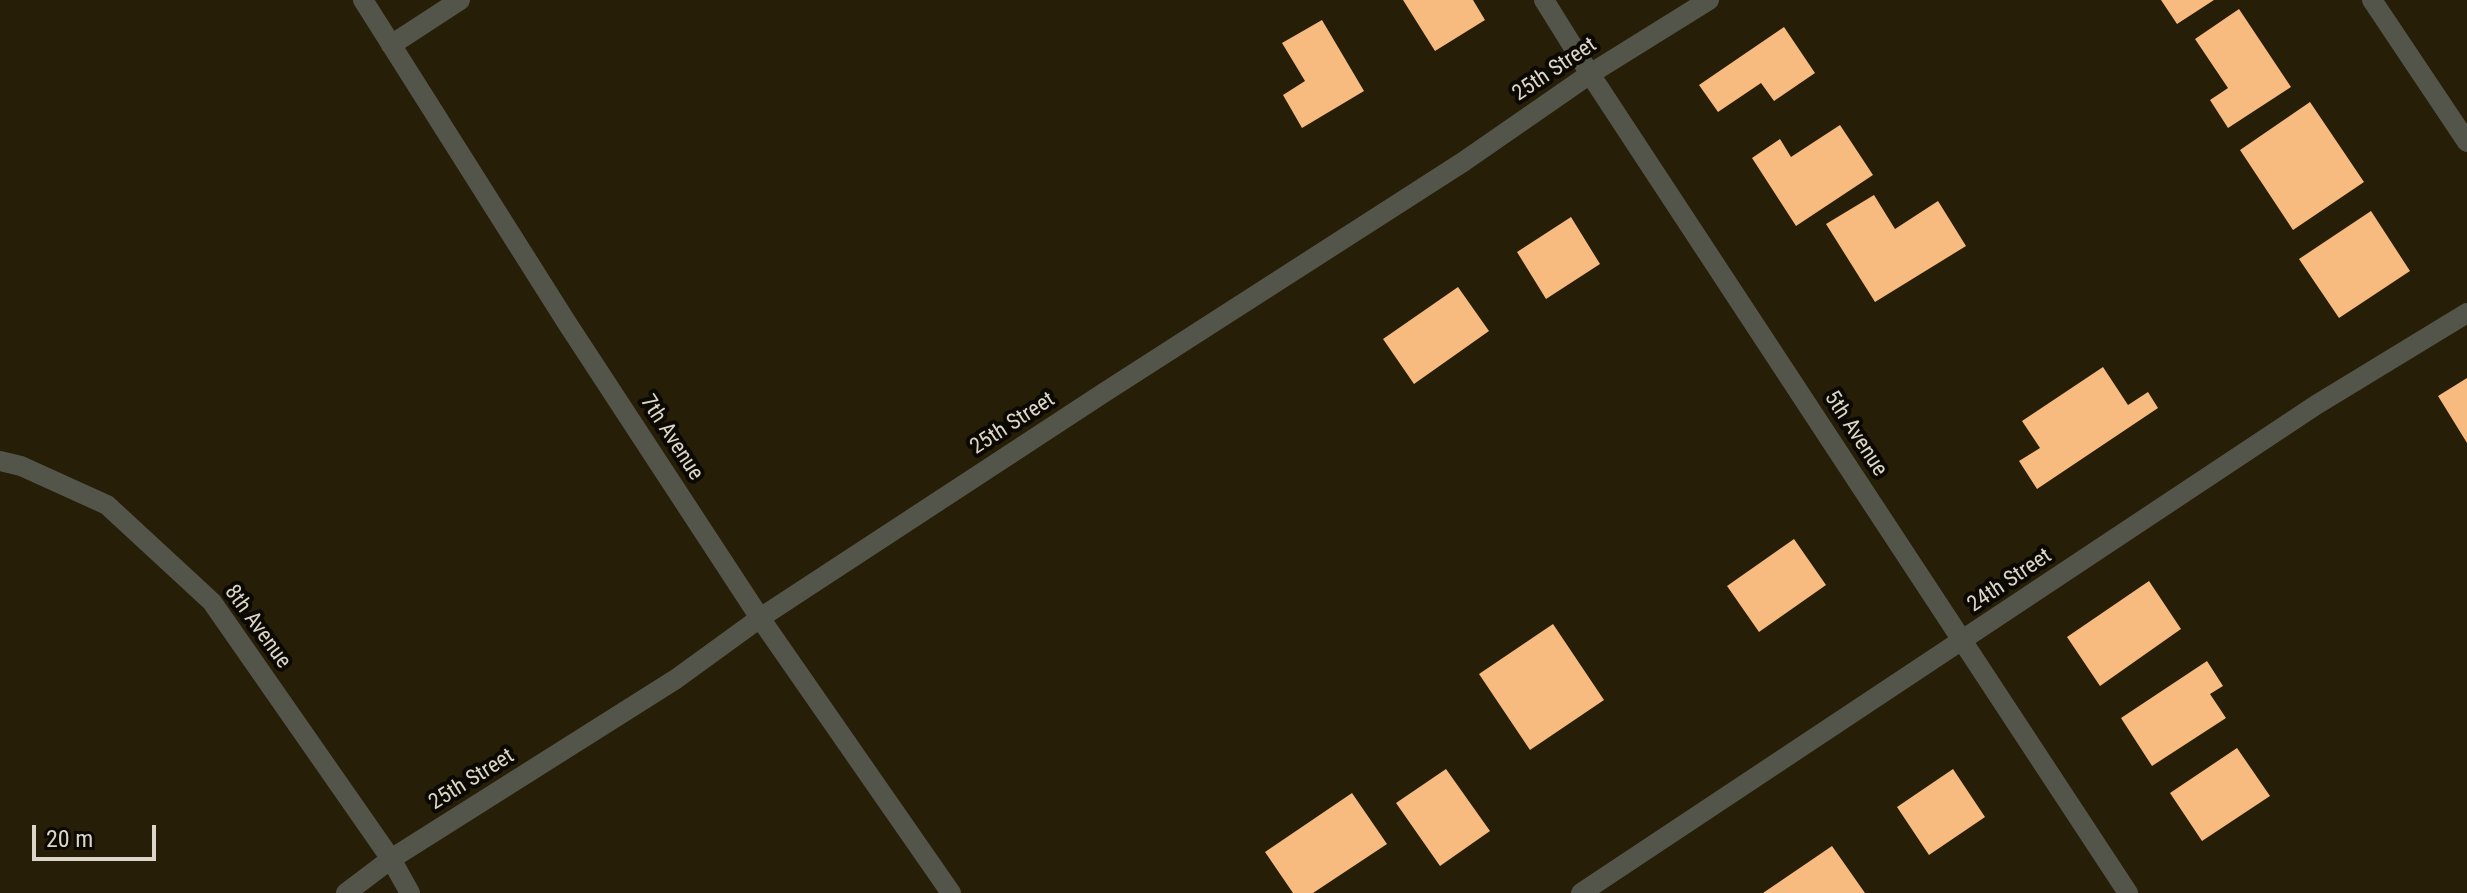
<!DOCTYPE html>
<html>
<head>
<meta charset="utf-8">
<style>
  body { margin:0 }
  #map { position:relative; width:2467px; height:893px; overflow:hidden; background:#271e07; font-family:"Roboto Condensed",sans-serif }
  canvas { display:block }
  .scale { position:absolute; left:32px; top:825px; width:124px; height:36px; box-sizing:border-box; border:4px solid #dbd6c8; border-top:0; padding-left:10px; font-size:24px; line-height:28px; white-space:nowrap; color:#dbd6c8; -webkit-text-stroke:6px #0c0902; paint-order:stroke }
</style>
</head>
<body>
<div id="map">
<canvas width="2467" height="893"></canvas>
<div class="scale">20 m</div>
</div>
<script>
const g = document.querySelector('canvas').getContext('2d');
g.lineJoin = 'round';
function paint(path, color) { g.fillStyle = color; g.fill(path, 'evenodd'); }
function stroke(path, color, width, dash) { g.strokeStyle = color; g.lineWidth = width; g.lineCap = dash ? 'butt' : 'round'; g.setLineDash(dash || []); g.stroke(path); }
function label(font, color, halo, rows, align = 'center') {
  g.font = font + ' "Roboto Condensed",sans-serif'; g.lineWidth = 8; g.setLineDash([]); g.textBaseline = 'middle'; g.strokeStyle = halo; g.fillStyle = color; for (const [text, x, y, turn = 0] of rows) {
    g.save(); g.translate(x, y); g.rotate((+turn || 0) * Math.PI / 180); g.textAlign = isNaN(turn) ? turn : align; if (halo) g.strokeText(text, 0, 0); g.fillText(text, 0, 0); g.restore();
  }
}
const building = new Path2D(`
  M1403,0h70l12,20 -50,31z
  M2161,0h53l-37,24z
  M2239,9l52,78 -63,41 -18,-28 18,-12 -33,-49z
  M1322,20l42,71 -62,37 -19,-33 22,-14 -23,-38z
  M1784,27l31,46 -41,28 -13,-18 -43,29 -19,-27z
  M2310,102l54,80 -71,48 -53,-80z
  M1840,125l33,50 -77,51 -44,-68 28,-19 11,18z
  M1874,195l21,34 43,-28 28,45 -91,56 -49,-78z
  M2371,211l39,60 -71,47 -40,-59z
  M1571,217l29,47 -54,35 -29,-47z
  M1458,287l31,44 -75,53 -31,-45z
  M2103,367l25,38 20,-13 10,16 -121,81 -18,-28 21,-13 -18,-27z
  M2467,378v65l-29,-47z
  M1794,539l32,46 -67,47 -32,-46z
  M2149,581l32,48 -81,57 -33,-49z
  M1553,624l51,76 -74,50 -51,-76z
  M2207,661l16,25 -13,8 16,24 -74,48 -31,-48z
  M2237,748l33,48 -68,45 -32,-48z
  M1446,769l44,62 -50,35 -44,-63z
  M1953,769l32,48 -56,38 -32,-48z
  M1352,793l35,51 -74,49h-20l-28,-41z
  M1832,846l33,47h-102z`);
const minor = new Path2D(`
  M363,0l204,323 193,295 191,275
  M2372,0l95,142
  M391,45l69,-45
  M0,461l21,5 86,39 105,97 179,257 19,34
  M346,893l45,-34 285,-180 84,-61 345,-226 358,-230 127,-88 119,-74
  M1581,893l735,-488 151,-92`);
const tertiary = new Path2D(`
  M1544,0l46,74 538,819`);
const streetNames = [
  ["25th Street",1555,70,-34],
  ["25th Street",1013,424,-33],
  ["5th Avenue",1855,434,57],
  ["7th Avenue",671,438,57],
  ["24th Street",2010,581,-34],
  ["8th Avenue",257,627,54],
  ["25th Street",472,780,-32]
];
paint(building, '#f8bb7f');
stroke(minor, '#53554a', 20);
stroke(tertiary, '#53554a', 20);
label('22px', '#dbd6c8', '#0c0902', streetNames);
</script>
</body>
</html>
